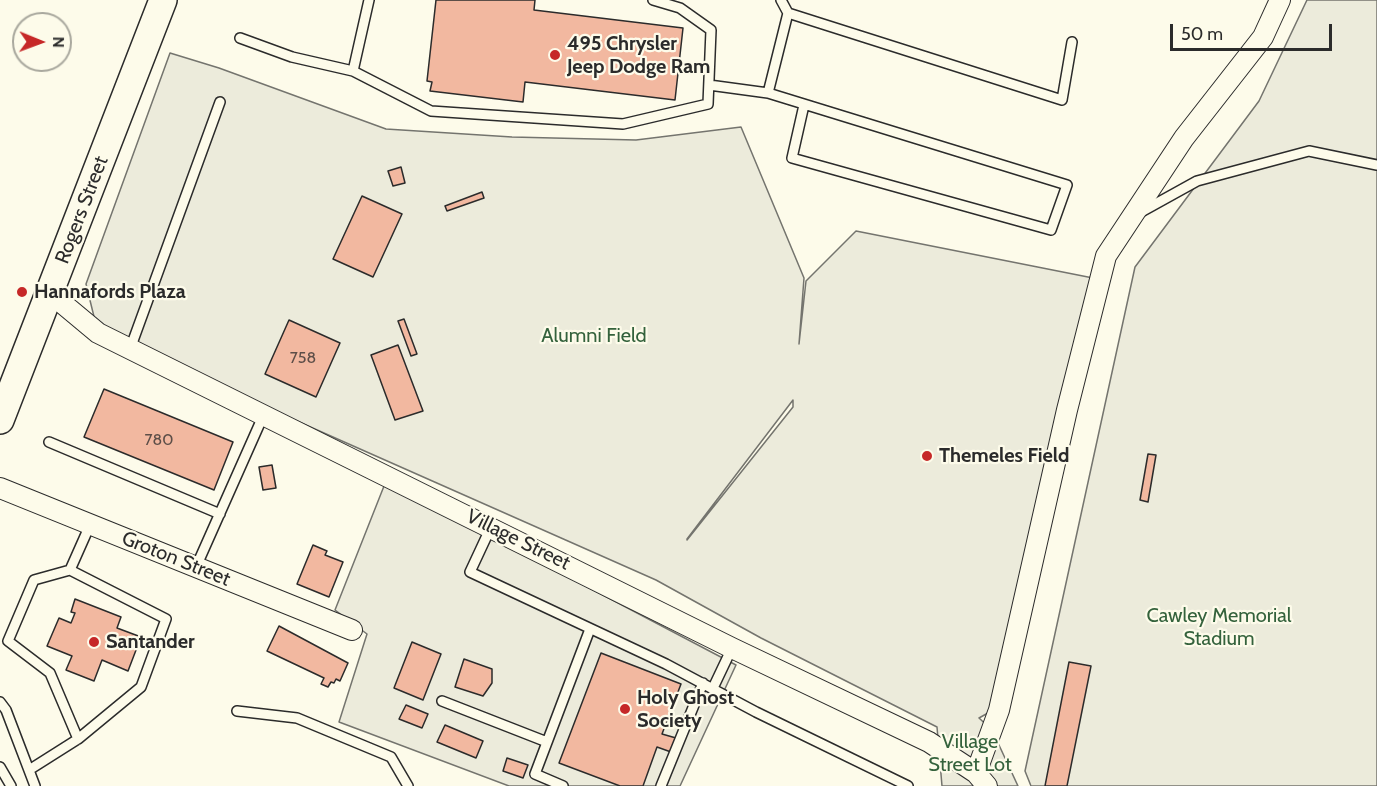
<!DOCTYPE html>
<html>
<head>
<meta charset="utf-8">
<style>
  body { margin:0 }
  #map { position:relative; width:1377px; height:786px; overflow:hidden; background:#fdfbea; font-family:Cabin,sans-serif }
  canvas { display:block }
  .north { position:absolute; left:12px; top:12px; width:60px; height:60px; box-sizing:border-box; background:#fdfbea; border:2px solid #a9a89e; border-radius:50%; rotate:91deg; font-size:16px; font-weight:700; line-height:24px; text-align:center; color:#2b2b2b }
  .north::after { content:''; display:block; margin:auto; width:21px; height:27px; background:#c62828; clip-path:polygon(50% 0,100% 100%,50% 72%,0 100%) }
  .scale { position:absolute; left:1170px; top:24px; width:162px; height:27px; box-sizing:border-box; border:3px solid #2b2b2b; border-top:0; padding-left:8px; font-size:18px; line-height:21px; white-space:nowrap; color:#2b2b2b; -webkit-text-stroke:4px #fdfbea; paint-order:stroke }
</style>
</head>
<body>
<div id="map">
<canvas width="1377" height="786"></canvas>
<div class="north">N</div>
<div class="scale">50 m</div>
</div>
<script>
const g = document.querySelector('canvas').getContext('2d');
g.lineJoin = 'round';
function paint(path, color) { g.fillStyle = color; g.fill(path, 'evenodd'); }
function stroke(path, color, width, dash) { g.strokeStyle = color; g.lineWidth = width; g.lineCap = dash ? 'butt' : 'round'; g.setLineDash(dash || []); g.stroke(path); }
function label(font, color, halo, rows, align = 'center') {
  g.font = font + ' Cabin,sans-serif'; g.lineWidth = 4.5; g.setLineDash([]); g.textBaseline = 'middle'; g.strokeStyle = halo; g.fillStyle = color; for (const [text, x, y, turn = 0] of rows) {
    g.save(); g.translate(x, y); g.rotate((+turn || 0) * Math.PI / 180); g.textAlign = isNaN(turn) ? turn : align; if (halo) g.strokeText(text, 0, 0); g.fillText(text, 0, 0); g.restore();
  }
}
const green = new Path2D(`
  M1307,0h70v786h-346l-6,-15 110,-504 124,-166z
  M170,53l49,15 167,61 126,8 124,3 105,-13 63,151 -5,66 7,-63 50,-50 237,47 -100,426 -5,9 -9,5 13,12 26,56h-76l-5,-59 -176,-89 -105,-58 -558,-247 -12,-49zM793,400v7l-106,133v-1z
  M386,481l350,184 -56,121h-171l-170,-64 28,-88 -32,-24z`);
const building = new Path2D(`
  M436,0h99l-1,10 149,18 -8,72 -150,-18 -2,20 -93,-11 2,-9 -5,-1z
  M401,167l4,16 -12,3 -5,-15z
  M482,192l2,6 -37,13 -2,-5z
  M362,196l40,18 -29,63 -40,-18z
  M404,319l13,35 -6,2 -13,-35z
  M289,320l51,23 -24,54 -51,-23z
  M398,345l25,66 -28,9 -24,-65z
  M104,389l129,53 -19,48 -130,-53z
  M1148,454l8,1 -8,47 -8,-2z
  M272,465l4,23 -13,2 -4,-23z
  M313,545l14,6 -2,4 18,7 -14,35 -32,-13z
  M75,599l46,18 -4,11 24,9 -13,34 -26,-11 -8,21 -28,-11 6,-14 -25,-10 12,-28 12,5 4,-10 -4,-1z
  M279,626l69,37 -8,18 -4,-2 -2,4 -3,-1 -3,5 -7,-3 3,-6 -57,-27z
  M412,642l29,12 -18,46 -29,-12z
  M601,653l80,31 -19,50 14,4 -5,14 -14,-5 -14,39h-23l-61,-23z
  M464,659l28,10v14l-9,13 -28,-9z
  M1069,662l22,4 -24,120h-22z
  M406,705l22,9 -6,14 -23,-9z
  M445,725l38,16 -7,17 -39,-16z
  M507,758l21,7 -5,13 -20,-7z`);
const service = new Path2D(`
  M788,13l274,87 10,-58
  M240,38l52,19 61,14 16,-71
  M353,71l78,40 192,13 85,-20 3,-74 -31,-22 -27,-8
  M709,85l59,8 299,92 -16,45 -259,-72 12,-53
  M768,93l20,-80 -7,-13
  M1141,212l56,-31 112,-30 68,14
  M130,349l90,-247
  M49,442l171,72
  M491,527l-21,45 196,92 90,48 152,74
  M196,567l68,-153
  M70,570l96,49 -25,68 -63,52
  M713,688l19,-40
  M442,701l105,41
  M0,702l6,8 29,76
  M237,711l60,7 94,39 17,29
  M0,767l11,19
  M29,770l49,-31 -28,-66 -42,-32 26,-61 36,-10 20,-45
  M563,786l-28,-12 55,-145
  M661,786l42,-103`);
const minor = new Path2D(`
  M50,293l48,40 634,315 197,94 47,31 11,13
  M0,488l352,142
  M976,773l23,-63 68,-300 39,-154 78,-118 79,-101 17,-37`);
const secondary = new Path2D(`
  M0,420l163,-420`);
const markers = [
  [555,55,6,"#c62828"],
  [22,292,6,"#c62828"],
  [927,456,6,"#c62828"],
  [94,642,6,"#c62828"],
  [625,709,6,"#c62828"]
];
const numberNames = [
  ["758",303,358],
  ["780",159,440]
];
const poiNames = [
  ["495 Chrysler",567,44],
  ["Jeep Dodge Ram",567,67],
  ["Hannafords Plaza",34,292],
  ["Themeles Field",939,456],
  ["Santander",106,642],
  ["Holy Ghost",637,698],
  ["Society",637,721]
];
const streetNames = [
  ["Rogers Street",82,210,-69],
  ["Village Street",518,540,26],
  ["Groton Street",176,559,22]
];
const parkNames = [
  ["Alumni Field",594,336],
  ["Cawley Memorial",1219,616],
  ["Stadium",1219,639],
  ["Village",970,742],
  ["Street Lot",970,765]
];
paint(green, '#ecebdb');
stroke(green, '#74746e', 1.5);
paint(building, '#f2b8a0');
stroke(building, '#2b2b2b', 1.5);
stroke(service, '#2b2b2b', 12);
stroke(minor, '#2b2b2b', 22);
stroke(secondary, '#2b2b2b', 30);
stroke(service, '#fdfbea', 9);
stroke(minor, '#fdfbea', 20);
stroke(secondary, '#fdfbea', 27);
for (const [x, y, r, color] of markers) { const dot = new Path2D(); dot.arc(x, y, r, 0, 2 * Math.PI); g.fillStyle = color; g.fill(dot); stroke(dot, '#fdfbea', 2); }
label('16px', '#5d4e48', null, numberNames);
label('bold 20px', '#2b2b2b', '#fdfbea', poiNames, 'left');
label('20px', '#2b2b2b', '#fdfbea', streetNames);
label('20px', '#34623c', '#fdfbea', parkNames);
</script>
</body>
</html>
